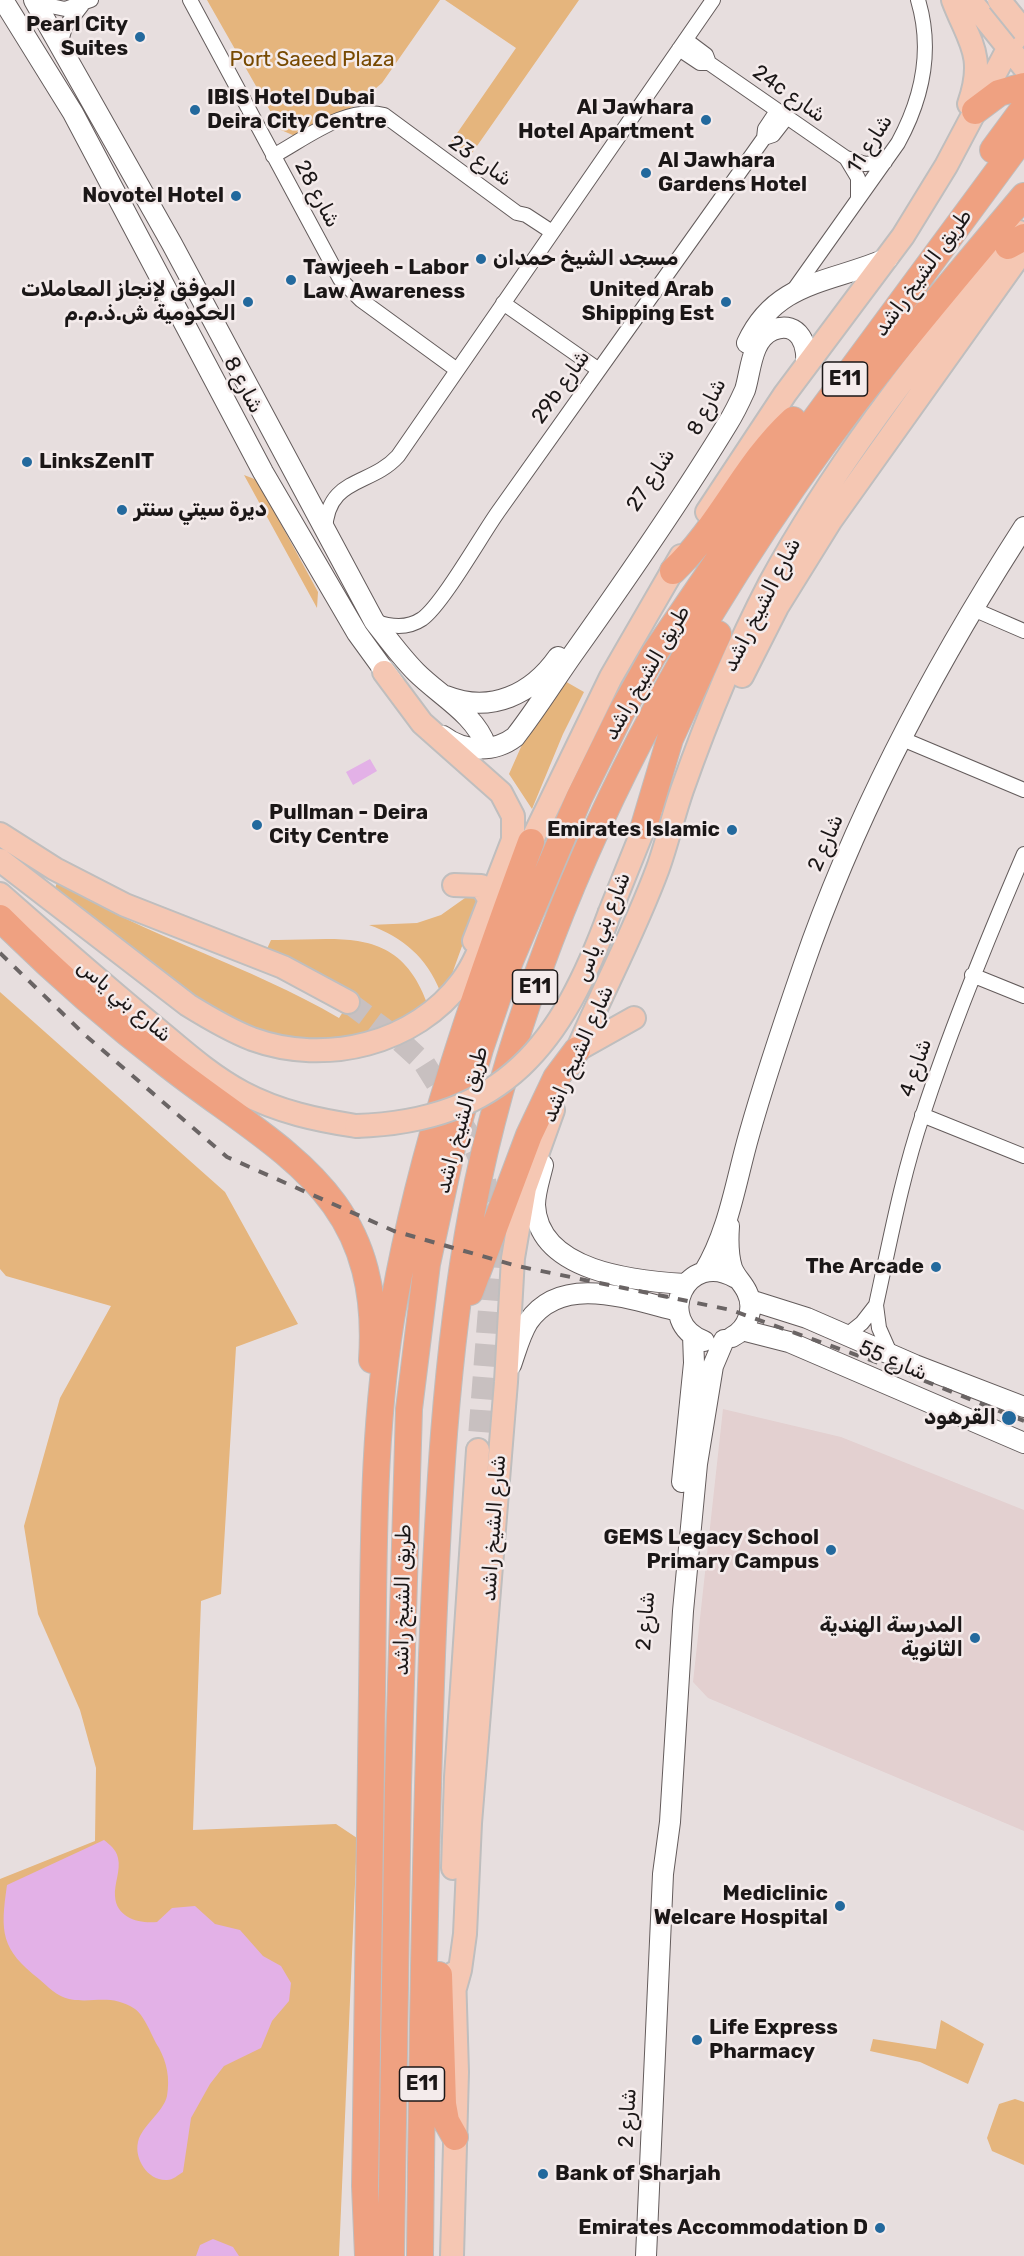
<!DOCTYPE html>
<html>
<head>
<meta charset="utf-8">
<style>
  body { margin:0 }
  canvas { display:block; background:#e7dede }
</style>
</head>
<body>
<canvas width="1024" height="2256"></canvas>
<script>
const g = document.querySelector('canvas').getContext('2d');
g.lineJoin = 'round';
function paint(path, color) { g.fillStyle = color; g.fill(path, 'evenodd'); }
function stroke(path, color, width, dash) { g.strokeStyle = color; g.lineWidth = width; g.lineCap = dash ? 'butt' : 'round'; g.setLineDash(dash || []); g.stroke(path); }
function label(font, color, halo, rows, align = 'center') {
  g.font = font + ' Rubik,Cairo,sans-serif'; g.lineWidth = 5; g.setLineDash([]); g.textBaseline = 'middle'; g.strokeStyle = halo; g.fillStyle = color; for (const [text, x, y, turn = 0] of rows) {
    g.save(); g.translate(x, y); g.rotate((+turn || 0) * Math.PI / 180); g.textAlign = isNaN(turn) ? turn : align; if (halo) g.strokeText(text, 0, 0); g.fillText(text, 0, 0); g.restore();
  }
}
const built = new Path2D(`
  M723,1409l118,28 183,73v321l-316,-133 -15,-16z`);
const green = new Path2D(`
  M207,0h233l-58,83 -26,22 -61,31 -14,-6z
  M445,0h134l-109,156 -19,-14 65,-94z
  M244,475l13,5 61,112 -1,16z
  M563,680l21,12 -21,42 -31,75 -23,-35 16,-36z
  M57,882c90,55 192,83 282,136l13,-20 -86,-47 5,-11c68,1 127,-16 156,63 -146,99 -261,-26 -373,-111z
  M472,893l7,6 -27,75 -12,17c-13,-33 -37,-54 -71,-66l48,-2 24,-8z
  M0,992l225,200 73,132 -62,23 -15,247 -20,7 -8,229 143,-6 21,14 -18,418h-339v-377l95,-38 1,-73 -16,-58 -42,-96 -14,-88 36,-128 51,-92 -105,-30 -6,-7z
  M941,2020l43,24 -16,40 -48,-22 -50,-11 3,-12 63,10z
  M1015,2099l9,3v63l-32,-14 -5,-13 12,-34z`);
const water = new Path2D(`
  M370,759l7,12 -24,14 -7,-13z
  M104,1840c6,5 12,9 14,18 3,12 -4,26 -3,38 1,22 25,28 42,26l15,-14 23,-2 20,18 25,6 23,26 18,10 10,17 -2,18 -17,20 -11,27 -37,18 -14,18 -19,34 -8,54c-5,3 -10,8 -16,8 -19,1 -33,-21 -29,-38 4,-17 25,-29 29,-46 3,-18 0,-33 -8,-48 -7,-11 -14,-32 -24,-39 -25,-16 -42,-5 -66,-10 -11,-2 -22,-13 -30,-20 -38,-30 -39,-46 -32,-94z
  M213,2239l20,8 6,9h-43l4,-11z`);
const primaryTunnel = new Path2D(`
  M348,1002l51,38 25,23 42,67 16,34 13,68 -17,218`);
const street = new Path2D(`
  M190,0l150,279 21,21 96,70
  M36,3l29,6 26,-9
  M686,40l20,15 3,8
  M60,45l5,-18 17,-22
  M679,49l21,14h9l137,95 12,20v21
  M764,138l9,-3 14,-18
  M273,156c32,-17 73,-51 111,-41l133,98 9,2 26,17
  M846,158l19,6 20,-2
  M793,291l105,-148c24,-44 35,-93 20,-143
  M503,303l96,67
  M325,530c3,-54 45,-43 73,-74l315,-456
  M973,609l51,22
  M374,621c17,6 33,8 48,-2 20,-14 59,-83 76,-107 89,-125 177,-249 266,-374l1,-9 12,-18
  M900,738l124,52
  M972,975l52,21
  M922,1115l102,41
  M847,1335l15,-12 14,-18
  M890,1353l-11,-25 -3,-23c14,-64 26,-129 47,-191 29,-89 64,-174 101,-260`);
const secondary = new Path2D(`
  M3,0l70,113 190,359 94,161 37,51
  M34,0l138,244 202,377c14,18 27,36 42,51 24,24 59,42 70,74
  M747,343c29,-63 85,-60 141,-85
  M446,696c45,18 86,-2 112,-39
  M443,736c21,16 51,17 72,1 21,-27 39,-56 58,-83 54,-76 107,-152 155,-231 7,-11 12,-22 17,-33 6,-19 6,-51 28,-60 26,-11 37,17 32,38
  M543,1165c-3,13 -8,27 -8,40 3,67 100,76 150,79
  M729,1226c-1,14 -1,29 3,42 4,10 11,15 15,24 8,16 1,37 -15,45
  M704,1272c25,-41 32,-92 45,-137 16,-57 35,-113 54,-168 54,-157 132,-302 221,-440
  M750,1300l57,18 108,47 109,42
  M742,1330l47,12 235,101
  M704,1341c-51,-19 -18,-93 32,-63
  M511,1365c5,-14 9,-30 17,-43 34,-50 104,-22 150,-11
  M682,1482l12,-119 -1,-28
  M646,2256l17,-382 7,-52 13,-211 14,-147 16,-98 11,-26`);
const primary = new Path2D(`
  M953,0c16,42 33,55 16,104
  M970,0l54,67
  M707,512l78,-118 118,-158 43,-70 63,-119 15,-20
  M384,672l38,51 79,70 12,23v24l-39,101
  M742,676l35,-69 54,-87 193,-271
  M0,834l55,35 70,36 158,62 65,35
  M519,856l12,-14 80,-165 70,-121
  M0,860l188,145c21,13 41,25 64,34 74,27 163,5 210,-58 12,-16 19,-35 26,-53
  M454,885l27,1 9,14
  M0,894c50,44 100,88 152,131 29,24 57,50 91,68 36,19 74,27 113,33
  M610,912l41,-102
  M577,1050l57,-32
  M571,1065c27,-66 62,-129 87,-197 9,-25 15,-52 24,-78 25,-71 53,-140 88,-207 69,-127 160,-238 249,-351
  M453,1868l3,-91 22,-327
  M455,1988l5,-18 5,-36 5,-111 36,-441 7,-124 12,-70 28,-78
  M452,2256l5,-184 -3,-99`);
const highway = new Path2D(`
  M975,111l24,-18 25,-7
  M993,150l31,-42
  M1008,246l16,-9
  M673,571c47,-44 72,-107 120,-151
  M644,826l26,-87 48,-105
  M0,918c52,52 109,102 168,147 114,89 215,127 204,295
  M470,1292l59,-157 27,-57 21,-28
  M439,1975l4,129 3,17 9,16
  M368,2256l-3,-70c1,-164 4,-329 7,-494 2,-129 -1,-262 22,-390 28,-158 81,-309 137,-460
  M391,2256l7,-471 11,-376 18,-145 27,-125 26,-90 30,-88 69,-163 43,-87 32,-57 151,-221 219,-297
  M420,2256c2,-201 5,-401 12,-601 6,-148 13,-298 40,-444 31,-162 92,-324 168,-471 60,-118 134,-232 215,-338 54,-70 112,-138 169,-206`);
const rail = new Path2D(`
  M0,953l85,82 142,122 167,74 123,35 214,44 159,57 134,54`);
const primaryBridge = new Path2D(`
  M999,0l25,31
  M356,1126c149,-5 206,-83 254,-214`);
const markers = [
  [140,37,6,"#23699d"],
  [195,110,6,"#23699d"],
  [706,120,6,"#23699d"],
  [646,173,6,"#23699d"],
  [236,196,6,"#23699d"],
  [481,259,6,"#23699d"],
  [291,280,6,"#23699d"],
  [248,302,6,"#23699d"],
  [726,302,6,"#23699d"],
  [27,462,6,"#23699d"],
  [122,510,6,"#23699d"],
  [257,825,6,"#23699d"],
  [732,830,6,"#23699d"],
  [936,1267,6,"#23699d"],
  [1009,1418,8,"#23699d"],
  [831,1550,6,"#23699d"],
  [975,1638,6,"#23699d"],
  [840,1906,6,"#23699d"],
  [697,2040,6,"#23699d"],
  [543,2174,6,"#23699d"],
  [880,2228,6,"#23699d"]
];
const shields = [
  [845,379,45],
  [535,987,45],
  [422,2084,45]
];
const shieldNames = [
  ["E11",845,379],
  ["E11",535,987],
  ["E11",422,2084]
];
const poiNames = [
  ["Pearl City",128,25],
  ["Suites",128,49],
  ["IBIS Hotel Dubai",207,98,"left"],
  ["Deira City Centre",207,122,"left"],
  ["Al Jawhara",694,108],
  ["Hotel Apartment",694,132],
  ["Al Jawhara",658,161,"left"],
  ["Gardens Hotel",658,185,"left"],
  ["Novotel Hotel",224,196],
  ["مسجد الشيخ حمدان",493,259,"left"],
  ["Tawjeeh - Labor",303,268,"left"],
  ["Law Awareness",303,292,"left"],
  ["الموفق لإنجاز المعاملات",236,290],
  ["الحكومية ش.ذ.م.م",236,314],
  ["United Arab",714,290],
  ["Shipping Est",714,314],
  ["LinksZenIT",39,462,"left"],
  ["ديرة سيتي سنتر",134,510,"left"],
  ["Pullman - Deira",269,813,"left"],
  ["City Centre",269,837,"left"],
  ["Emirates Islamic",720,830],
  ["The Arcade",924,1267],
  ["القرهود",996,1418],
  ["GEMS Legacy School",819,1538],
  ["Primary Campus",819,1562],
  ["المدرسة الهندية",963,1626],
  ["الثانوية",963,1650],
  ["Mediclinic",828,1894],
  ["Welcare Hospital",828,1918],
  ["Life Express",709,2028,"left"],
  ["Pharmacy",709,2052,"left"],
  ["Bank of Sharjah",555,2174,"left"],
  ["Emirates Accommodation D",868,2228]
];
const parkNames = [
  ["Port Saeed Plaza",312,60]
];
const streetNames = [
  ["24c شارع",789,94,35],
  ["شارع 11",870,144,-57],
  ["شارع 23",480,161,35],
  ["شارع 28",317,194,62],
  ["طريق الشيخ راشد",923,273,-54],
  ["شارع 8",243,385,62],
  ["29b شارع",561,387,-55],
  ["شارع 8",707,407,-63],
  ["شارع 27",651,480,-57],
  ["شارع الشيخ راشد",762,605,-63],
  ["طريق الشيخ راشد",647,673,-60],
  ["شارع 2",826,843,-67],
  ["شارع بني ياس",603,927,-68],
  ["شارع بني ياس",124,1001,40],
  ["شارع الشيخ راشد",578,1054,-66],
  ["شارع 4",916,1068,-71],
  ["طريق الشيخ راشد",462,1120,-75],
  ["شارع 55",893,1361,23],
  ["شارع الشيخ راشد",494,1528,-86],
  ["طريق الشيخ راشد",403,1600,-89],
  ["شارع 2",646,1621,-86],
  ["شارع 2",628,2118,-87]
];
paint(built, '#e3d0d0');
paint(green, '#e5b57d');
paint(water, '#e3b1e7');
stroke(primaryTunnel, '#c8c0c0', 22, [22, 11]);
stroke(street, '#645c5c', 16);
stroke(secondary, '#645c5c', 22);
stroke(primary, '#bfbebe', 26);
stroke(highway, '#bfbebe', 28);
stroke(street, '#fff', 14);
stroke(secondary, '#fff', 20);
stroke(primary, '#f5c7b3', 22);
stroke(highway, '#efa181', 26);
stroke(rail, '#6a6464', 4, [10, 10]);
stroke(primaryBridge, '#bfbebe', 26, []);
stroke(primaryBridge, '#f5c7b3', 22);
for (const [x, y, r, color] of markers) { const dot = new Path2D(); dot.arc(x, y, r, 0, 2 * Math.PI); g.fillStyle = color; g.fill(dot); stroke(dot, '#f4ebeb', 2); }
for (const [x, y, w] of shields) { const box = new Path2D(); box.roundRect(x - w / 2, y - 17, w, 34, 4.5); g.fillStyle = '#f4ebeb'; g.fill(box); stroke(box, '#1b1717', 1.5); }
label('bold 20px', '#1b1717', null, shieldNames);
label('bold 21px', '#1b1717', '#f4ebeb', poiNames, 'right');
label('21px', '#774900', '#f4ebeb', parkNames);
label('21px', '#1b1717', '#f4ebeb', streetNames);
</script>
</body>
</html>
